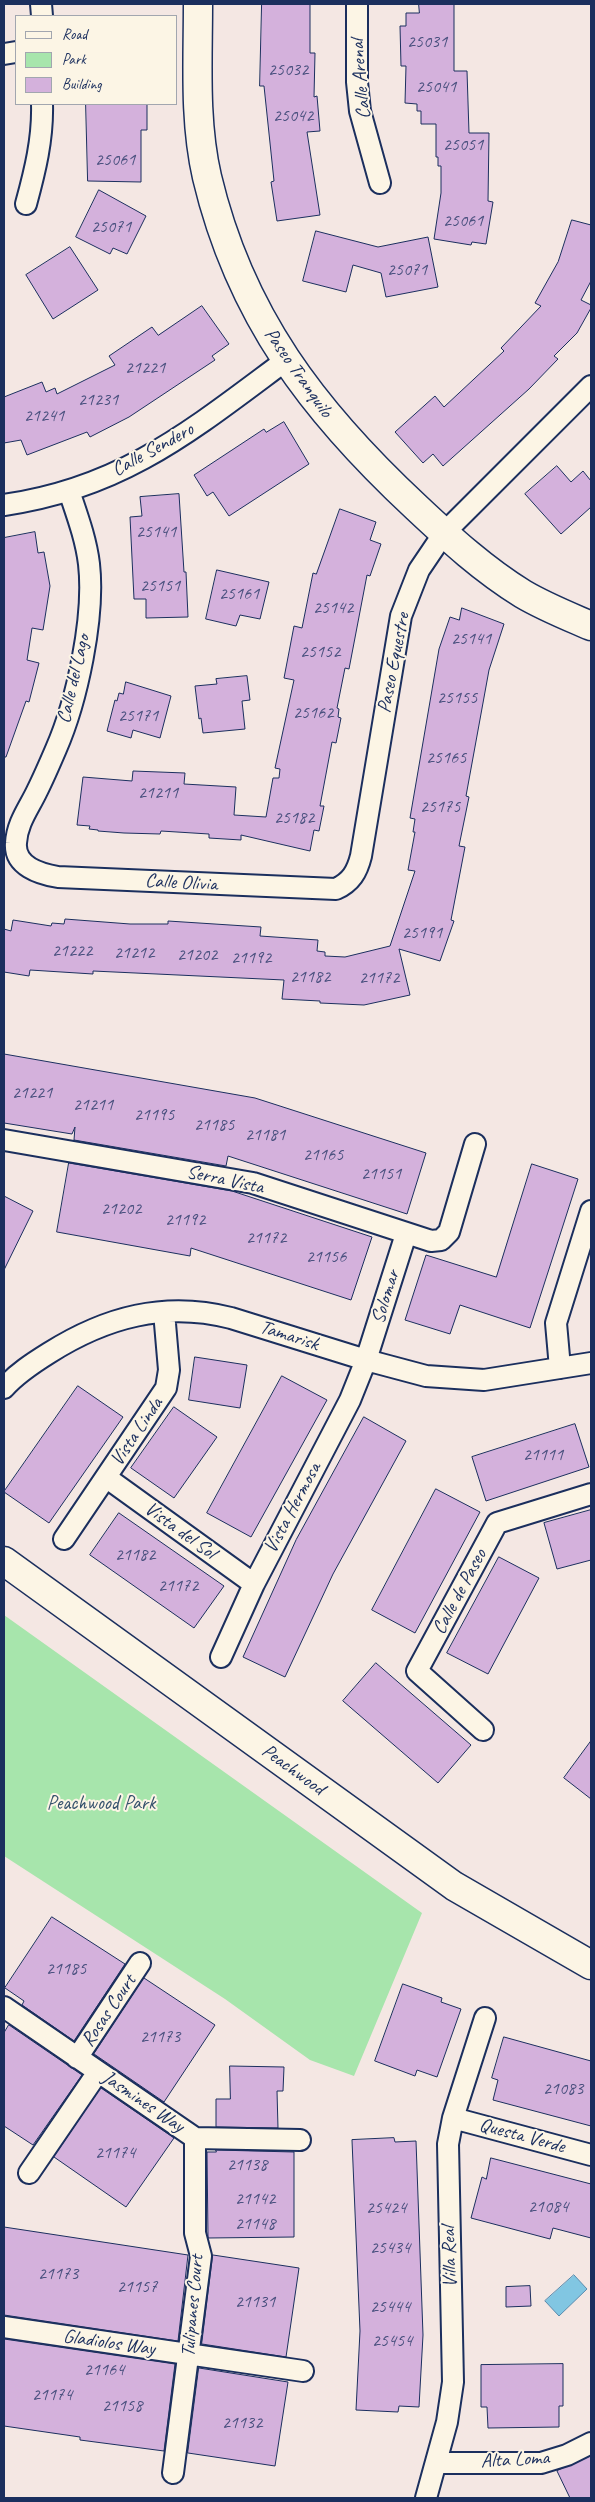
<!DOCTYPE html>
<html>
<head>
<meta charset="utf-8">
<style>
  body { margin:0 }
  #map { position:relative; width:595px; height:2502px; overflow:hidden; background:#f4e7e3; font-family:Caveat,sans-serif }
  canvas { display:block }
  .frame { position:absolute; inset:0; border:5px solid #1b2f5e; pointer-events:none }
  .legend { position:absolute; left:15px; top:15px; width:162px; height:90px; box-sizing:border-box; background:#fcf5e5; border:1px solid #a2a6af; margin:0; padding:6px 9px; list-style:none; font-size:15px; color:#1b2f5e }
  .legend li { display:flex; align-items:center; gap:10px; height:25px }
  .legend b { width:25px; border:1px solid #a2a6af }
</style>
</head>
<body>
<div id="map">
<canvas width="595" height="2502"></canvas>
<div class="frame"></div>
<ul class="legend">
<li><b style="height:6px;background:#fcf5e5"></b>Road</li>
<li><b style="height:14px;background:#a7e5ac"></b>Park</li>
<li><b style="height:14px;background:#d4b1dc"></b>Building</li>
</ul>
</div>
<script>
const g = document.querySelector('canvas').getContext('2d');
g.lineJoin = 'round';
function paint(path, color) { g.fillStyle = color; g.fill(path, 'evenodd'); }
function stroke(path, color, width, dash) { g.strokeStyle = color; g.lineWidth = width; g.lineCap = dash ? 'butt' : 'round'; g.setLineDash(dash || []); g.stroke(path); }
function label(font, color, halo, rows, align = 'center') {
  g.font = font + ' Caveat,sans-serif'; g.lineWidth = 4; g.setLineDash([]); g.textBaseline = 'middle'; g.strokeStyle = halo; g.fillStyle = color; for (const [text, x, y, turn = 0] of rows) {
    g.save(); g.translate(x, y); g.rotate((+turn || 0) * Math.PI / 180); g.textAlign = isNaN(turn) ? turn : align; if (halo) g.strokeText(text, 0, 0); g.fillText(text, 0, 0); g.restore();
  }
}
const green = new Path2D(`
  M4,1615l418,298 -68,163 -44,-16 -85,-61 -221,-143z`);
const water = new Path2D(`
  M574,2275l13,14 -28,27 -14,-15z`);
const building = new Path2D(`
  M262,4h48v49h5l-1,44 3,-1 3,35 -13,1 13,83 -43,6 -6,-39 3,-1 -10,-95h-4z
  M419,4h35v67h13l2,62h20l-1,68 5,1 -7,42 -14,-2 -1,3 -37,-6 7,-46v-27h-3v-9h-2v-33h-15v-13h-4v-7l-12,-1 1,-37h-5l-1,-40h6v-13h13z
  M86,104h61v26h-6v52l-53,-1z
  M99,190l47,26 -19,38 -14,-6 -3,6 -34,-17z
  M572,220l19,5v56l-10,19 10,5v3l-14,25 -23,23 4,3 -29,30 -86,77 -10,-12 -10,9 -28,-31 40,-36 9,11 60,-56 -3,-3 40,-42 -6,-3 23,-41z
  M316,231l62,16 50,-10 10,50 -52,10 -5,-24 -28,-8 -7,27 -43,-11z
  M70,247l28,43 -45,29 -27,-44z
  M202,306l27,38 -17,12 3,4 -86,57 -39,20 -3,-5 -60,23 -6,-15 -17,3v-46l38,-15 4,10 9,-4 2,6 58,-29 -6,-9 43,-29 6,8z
  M284,422l25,42 -80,52 -16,-24 -6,4 -13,-21 70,-46 2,3z
  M557,466l14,16 12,-11 8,10v26l-30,27 -36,-40z
  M179,494l5,78h2l2,45 -42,1v-19h-12l-4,-82 12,-1 -2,-19z
  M340,509l36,13 -6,18 11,4 -11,32 -3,-1 -18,94 -4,-1 -8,40 2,1 -1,8 3,1 -5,25 -4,-1 -12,64h4l-5,25 -5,-1 -4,21 -69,-16v5l-32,-2v-4l-48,-3 -1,3 -36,-1 -26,-2v-1l-9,-1 1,-3 -13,-1 6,-48 49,4 1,-10 52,2 -1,11 52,3 -2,28 32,2 7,-39h6l1,-9 -5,-1 19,-88 -10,-2 10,-52 8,2 11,-55 3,1z
  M35,532l3,21 6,-1 6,34 -7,44 -11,-2 -5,32 12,3 -10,39 -3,-1 -20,56h-2v-219z
  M217,570l52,12 -9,37 -20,-4 -4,11 -30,-7z
  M462,608l42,16 -15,46 -23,126 3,1 -10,49 6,1 -14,73 3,1 -14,40 -41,-12 11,46 -46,10 -44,-2v-2l-38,-2 2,-19 -191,-9v3l-63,-4 -1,6 -25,-4v-43l7,2 2,-11 38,6 1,-3 12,1 1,-5 65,5h38v-3l93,6 -1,9 58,4 -1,11 8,1v4l20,1 45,-11 25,-75 -7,-1 7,-38h-2l2,-13 -5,-1 29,-169 11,-32 9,3z
  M247,676l3,24 -8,1 3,28 -42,4 -2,-15 -2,1 -4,-33 22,-2 -1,-5z
  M126,682l45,14 -11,42 -27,-8 -2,8 -24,-7 8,-31 2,1 2,-8 4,1z
  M4,1054l251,44 171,55 -19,61 -179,-58 -2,10 -152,-26 1,-13 -3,7 -68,-11z
  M69,1163l163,28 140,46 -21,63 -160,-52 -1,8 -133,-24z
  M532,1164l46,15 -48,149 -70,-23 -10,29 -45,-14 21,-65 70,22z
  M4,1196l29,15 -29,59z
  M195,1357l52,8 -7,43 -51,-8z
  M282,1376l45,24 -76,137 -44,-24z
  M78,1386l45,31 -74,106 -45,-31z
  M174,1407l43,30 -43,61 -43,-30z
  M364,1417l42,24 -73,133 -48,103 -42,-20 53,-117z
  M575,1424l14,43 -103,34 -14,-44z
  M436,1489l44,23 -65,121 -43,-23z
  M591,1510v50l-34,9 -13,-46z
  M119,1513l105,73 -30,42 -104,-73z
  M499,1557l40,21 -51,96 -41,-21z
  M376,1663l95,82 -33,38 -95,-82z
  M591,1741v58l-27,-21z
  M52,1917l73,47 -51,77 -52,-36 2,-4 -19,-13z
  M144,1978l71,47 -51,77 -70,-48z
  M403,1984l39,14 -1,4 20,7 -24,68 -20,-7 -2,6 -40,-15z
  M9,2025l73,50 -49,70 -29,-19v-93z
  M504,2037l87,24v65l-98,-26 5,-20 -6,-2z
  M230,2066l54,1 -1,24h-6l1,37 -62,-1v-28h14z
  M101,2088l73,50 -48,69 -72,-50z
  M394,2138l1,4 21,-1 7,194 -4,72 -20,-1 -1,6 -42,-2 4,-79 -8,-191z
  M216,2150l78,2v85l-86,1 -1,-86h9z
  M491,2158l100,26v54l-38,-10 -3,11 -79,-21 11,-41 4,2z
  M4,2227l184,28 -10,86 -174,-26z
  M213,2255l86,13 -13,89 -84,-13z
  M530,2286l1,20 -25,1v-20z
  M4,2339l171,25 -11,87 -84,-11v-3l-76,-11z
  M563,2364v42h-4v21l-71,1 -1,-21h-6v-42z
  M199,2368l89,14 -13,84 -87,-13z
  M591,2456v42h-21l-13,-27z`);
const street = new Path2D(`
  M41,4l1,12
  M357,4v78l3,29 20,72
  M4,54l12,-2
  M26,204c9,-33 17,-65 16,-100
  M69,491c8,24 17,48 20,73 6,53 -12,137 -33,185 -6,14 -12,28 -19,42 -8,17 -20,32 -21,52 -2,23 24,31 42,34l278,12c15,-7 21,-17 25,-33l40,-240 18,-46 25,-37 147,-147
  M4,505c119,-17 188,-75 281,-144
  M4,1140l249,43 178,58 10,-1 8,-8 26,-88
  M560,1368l-4,-45 35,-112
  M4,1388c12,-14 29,-25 45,-35 57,-36 116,-52 182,-35l135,42 60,16 58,4 107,-17
  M107,1478l147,106
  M64,1539l102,-151 3,-18 -5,-58
  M221,1657l33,-73 96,-184 16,-40 40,-126
  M483,1730l-66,-59 80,-148 94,-29
  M4,2007l191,131 105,2
  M77,2058l63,-95
  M453,2118l138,37
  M29,2173l69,-101
  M4,2327l299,44
  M436,2463h105l26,-8 24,-12
  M173,2473l28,-217 -6,-23v-95
  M426,2498l21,-76 6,-40 -5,-238 5,-26 32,-100`);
const secondary = new Path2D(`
  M198,4c0,57 -4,117 9,173 33,139 107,235 209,330 34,32 68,63 107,87 22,13 45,22 68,32
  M4,1561l450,325 137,79`);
const numberNames = [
  ["25031",427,42],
  ["25032",288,70],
  ["25041",436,87],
  ["25042",293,116],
  ["25051",463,145],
  ["25061",115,160],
  ["25061",463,221],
  ["25071",111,227],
  ["25071",407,270],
  ["21221",145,368],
  ["21231",98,400],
  ["21241",44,416],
  ["25141",156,532],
  ["25151",160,586],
  ["25161",239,594],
  ["25142",333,608],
  ["25141",471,639],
  ["25152",320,652],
  ["25155",457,698],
  ["25162",313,713],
  ["25171",138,716],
  ["25165",446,758],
  ["21211",158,793],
  ["25175",440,807],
  ["25182",294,818],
  ["25191",422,933],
  ["21222",72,951],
  ["21212",134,953],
  ["21202",197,955],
  ["21192",251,958],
  ["21182",310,977],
  ["21172",379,978],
  ["21221",32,1093],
  ["21211",93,1105],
  ["21195",154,1115],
  ["21185",214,1125],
  ["21181",265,1135],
  ["21165",323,1155],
  ["21151",381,1174],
  ["21202",121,1209],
  ["21192",185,1220],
  ["21172",266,1238],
  ["21156",326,1257],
  ["21111",543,1455],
  ["21182",135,1555],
  ["21172",178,1586],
  ["21185",66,1969],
  ["21173",160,2037],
  ["21083",563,2089],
  ["21174",115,2153],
  ["21138",247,2165],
  ["21142",255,2199],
  ["21084",548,2207],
  ["25424",386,2208],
  ["21148",255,2224],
  ["25434",390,2248],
  ["21173",58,2274],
  ["21157",137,2287],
  ["21131",255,2302],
  ["25444",390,2307],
  ["25454",392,2341],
  ["21164",104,2370],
  ["21174",52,2395],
  ["21158",122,2406],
  ["21132",242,2423]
];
const streetNames = [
  ["Calle Arenal",361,79,-95],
  ["Paseo Tranquilo",298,373,55],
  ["Calle Sendero",153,450,-29],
  ["Paseo Equestre",394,663,-79],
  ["Calle del Lago",74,679,-77],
  ["Calle Olivia",181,883,3],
  ["Serra Vista",225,1180,12],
  ["Solomar",386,1297,-73],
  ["Tamarisk",289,1336,18],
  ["Vista Linda",137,1432,-56],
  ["Vista Hermosa",293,1508,-62],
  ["Vista del Sol",180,1531,36],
  ["Calle de Paseo",460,1592,-62],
  ["Peachwood",293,1770,36],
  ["Rosas Court",109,2011,-56],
  ["Jasmines Way",143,2102,34],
  ["Questa Verde",522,2136,15],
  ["Villa Real",450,2257,-92],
  ["Tulipanes Court",193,2306,-85],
  ["Gladiolos Way",109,2343,8],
  ["Alta Loma",515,2460,-3]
];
const parkNames = [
  ["Peachwood Park",101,1804]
];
paint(green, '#a7e5ac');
paint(water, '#81c6e2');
stroke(water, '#588aad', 1);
paint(building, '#d4b1dc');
stroke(building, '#1b2f5e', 1);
stroke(street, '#1b2f5e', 24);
stroke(secondary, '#1b2f5e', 31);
stroke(street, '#fcf5e5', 20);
stroke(secondary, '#fcf5e5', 28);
label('18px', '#49507e', null, numberNames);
label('20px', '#1b2f5e', '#fcf5e5', streetNames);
label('20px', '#37536e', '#fcf5e5', parkNames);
</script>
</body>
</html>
